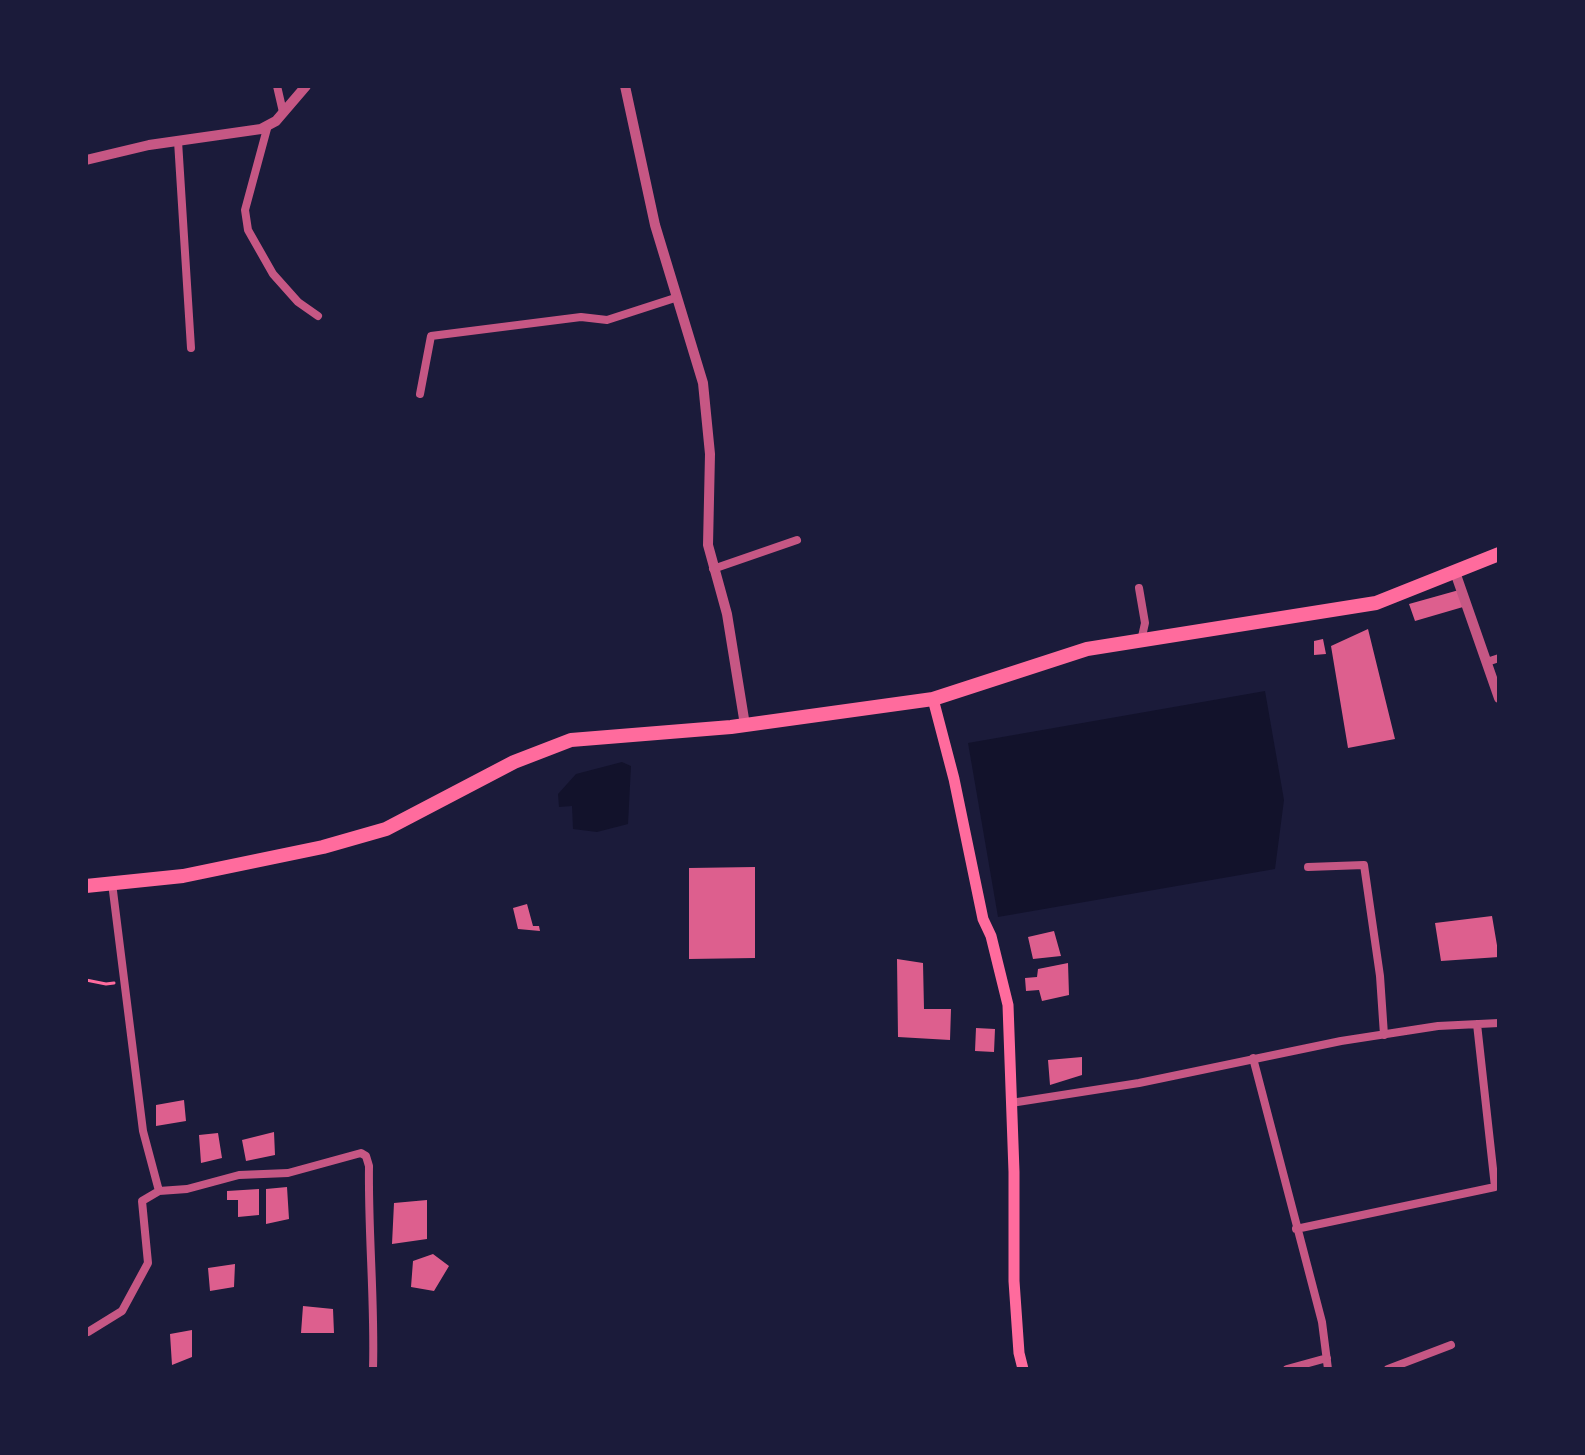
<!DOCTYPE html>
<html>
<head>
<meta charset="utf-8">
<style>
  body { margin:0 }
  #map { position:relative; width:1585px; height:1455px; overflow:hidden; background:#1b1b3a; font-family:"PT Sans Narrow",sans-serif }
  canvas { display:block }
  .frame { position:absolute; inset:0; border:88px solid #1b1b3a; pointer-events:none }
</style>
</head>
<body>
<div id="map">
<canvas width="1585" height="1455"></canvas>
<div class="frame"></div>
</div>
<script>
const g = document.querySelector('canvas').getContext('2d');
g.lineJoin = 'round';
function paint(path, color) { g.fillStyle = color; g.fill(path, 'evenodd'); }
function stroke(path, color, width, dash) { g.strokeStyle = color; g.lineWidth = width; g.lineCap = dash ? 'butt' : 'round'; g.setLineDash(dash || []); g.stroke(path); }
const water = new Path2D(`
  M1265,691l19,109 -9,69 -277,48 -30,-174z
  M622,762l9,4 -3,58 -31,8 -24,-3 -1,-23 -13,1 -1,-13 18,-20z`);
const building = new Path2D(`
  M1459,590l4,17 -48,14 -6,-17z
  M1368,629l27,110 -47,9 -17,-102z
  M1323,639l3,15 -12,1v-14z
  M755,867v91l-66,1v-91z
  M527,904l6,22h6l1,5 -22,-2 -5,-21z
  M1492,916l7,41 -58,4 -6,-38z
  M1054,931l7,25 -28,3 -5,-22z
  M897,959l26,4 1,46h27l-1,31 -52,-3z
  M1068,963l1,32 -27,6 -3,-11 -13,1 -1,-13 12,-1 1,-8z
  M976,1028l19,1 -1,23 -19,-1z
  M1082,1057v18l-32,10 -2,-25z
  M184,1100l2,21 -30,5v-21z
  M274,1132l1,23 -29,6 -4,-21z
  M218,1133l4,25 -21,5 -2,-28z
  M287,1187l2,32 -23,5v-35z
  M259,1189v26l-21,2v-17h-11v-9z
  M427,1200v39l-35,5 2,-41z
  M433,1254l16,12 -15,25 -23,-4 2,-26z
  M235,1264l-1,23 -24,4 -2,-23z
  M303,1306l30,3 1,24h-33z
  M192,1330v27l-20,8 -2,-31z`);
const path = new Path2D(`
  M86,980l20,4 8,-1`);
const minor = new Path2D(`
  M277,86l6,26
  M268,125l-23,85 3,20 25,44 25,28 20,14
  M178,141l13,207
  M420,394l11,-58 150,-19 26,3 68,-22
  M713,569l84,-29
  M1139,588l6,35 -4,18
  M1487,662l12,-4
  M1308,867l56,-2 16,111 4,59
  M112,883l31,248 16,60 28,-2 52,-14 49,-2 73,-20 5,3 3,10c-1,68 6,135 4,203
  M1253,1058l69,264 6,47
  M1011,1103l128,-20 202,-42 97,-15 61,-3
  M1296,1229l199,-42 -18,-163
  M88,1332l34,-21 26,-48 -6,-62 17,-10
  M1287,1369l40,-11
  M1388,1369l63,-24`);
const tertiary = new Path2D(`
  M625,86l30,139 48,158 7,71 -2,91 19,69 18,111
  M86,160l63,-15 112,-16 15,-8 30,-35
  M1455,572l44,126`);
const secondary = new Path2D(`
  M933,699l21,80 29,140 8,17 17,69 6,167v109l5,72 4,16`);
const trunk = new Path2D(`
  M86,886l97,-10 140,-29 63,-18 128,-67 57,-22 160,-13 202,-28 154,-50 289,-46 123,-49`);
paint(water, '#12122b');
paint(building, '#dd5f8e');
stroke(path, '#ff6b9d', 3);
stroke(minor, '#c65784', 8);
stroke(tertiary, '#c65784', 10);
stroke(secondary, '#ff6b9d', 11);
stroke(trunk, '#ff6b9d', 14);
</script>
</body>
</html>
